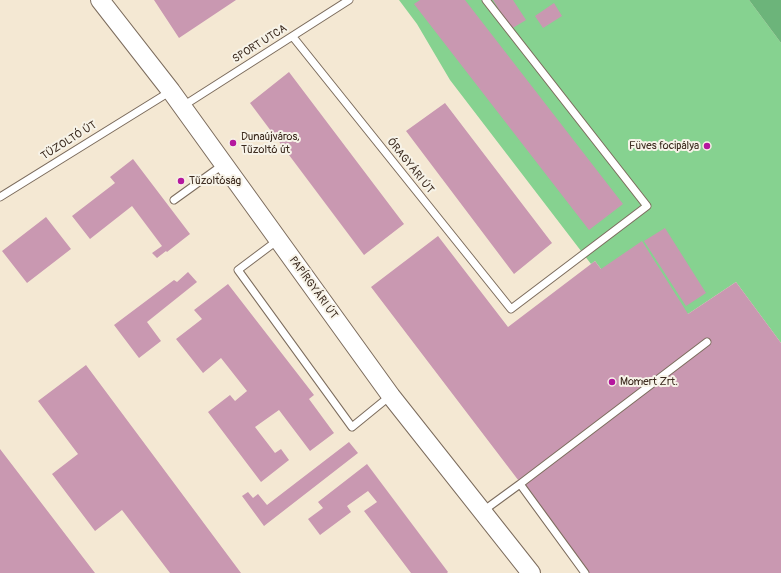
<!DOCTYPE html>
<html>
<head>
<meta charset="utf-8">
<style>
  body { margin:0 }
  canvas { display:block; background:#f4e8d3 }
</style>
</head>
<body>
<canvas width="781" height="573"></canvas>
<script>
const g = document.querySelector('canvas').getContext('2d');
g.lineJoin = 'round';
function paint(path, color) { g.fillStyle = color; g.fill(path, 'evenodd'); }
function stroke(path, color, width, dash) { g.strokeStyle = color; g.lineWidth = width; g.lineCap = dash ? 'butt' : 'round'; g.setLineDash(dash || []); g.stroke(path); }
function label(font, color, halo, rows, align = 'center') {
  g.font = font + ' Pangolin,sans-serif'; g.lineWidth = 4; g.setLineDash([]); g.textBaseline = 'middle'; g.strokeStyle = halo; g.fillStyle = color; for (const [text, x, y, turn = 0] of rows) {
    g.save(); g.translate(x, y); g.rotate((+turn || 0) * Math.PI / 180); g.textAlign = isNaN(turn) ? turn : align; if (halo) g.strokeText(text, 0, 0); g.fillText(text, 0, 0); g.restore();
  }
}
const green = new Path2D(`
  M399,0h350l32,43v300l-45,-61 -48,32 -87,-45 -6,-8 -4,3 -141,-184 -33,-56z`);
const forest = new Path2D(`
  M749,0h32v43z`);
const building = new Path2D(`
  M154,0h82l-57,38z
  M420,0h45l158,204 -34,26 -175,-226z
  M493,0h20l13,20 -15,9z
  M554,3l8,13 -19,12 -8,-12z
  M289,72l115,152 -40,31 -114,-152z
  M445,103l107,140 -38,31 -108,-143z
  M133,159l57,75 -23,18 -1,-1 -9,7 -5,-5 10,-7 -30,-40 -42,33 -18,-23 43,-33 -5,-6z
  M46,217l25,32 -44,34 -25,-32z
  M665,228l41,65 -20,13 -42,-65z
  M438,236l70,91 87,-66 6,8 41,-28 46,73 48,-32 45,61v230h-192l-218,-286z
  M188,272l9,10 -50,40 14,19 -22,17 -25,-33 60,-45 3,2z
  M228,284l86,111 -5,4 25,34 -24,18 -31,-41 -24,17 20,26 6,-4 8,11 -28,22 -53,-70 22,-17 5,6 12,-10 -26,-33 -18,15 -27,-34 26,-20 -8,-9z
  M86,365l155,208h-71l-48,-63 -27,21 -43,-57 26,-20 -40,-53z
  M349,442l9,11 -94,73 -22,-30 6,-4 5,6 5,-4 9,11z
  M0,449l95,124h-95z
  M367,464l81,108 -1,1h-36l-47,-62 13,-9 -9,-11 -21,15 4,6 -31,23 -12,-16 15,-11 -5,-6z`);
const service = new Path2D(`
  M293,37l218,272 136,-103 -161,-206
  M183,106l166,-106
  M0,197l171,-106
  M174,200l50,-36
  M278,240l-40,30 114,157 38,-31
  M520,484l187,-142
  M483,511l37,-27 65,89`);
const tertiary = new Path2D(`
  M100,0l71,91 220,305 140,177`);
const markers = [
  [233,143,4,"#b5179e"],
  [707,146,4,"#b5179e"],
  [181,181,4,"#b5179e"],
  [612,382,4,"#b5179e"]
];
const streetNames = [
  ["SPORT UTCA",260,44,-32],
  ["TŰZOLTÓ ÚT",69,141,-32],
  ["ÓRAGYÁRI ÚT",410,166,51],
  ["PAPÍRGYÁRI ÚT",313,288,54]
];
const poiNames = [
  ["Dunaújváros,",241,137],
  ["Tűzoltó út",241,150],
  ["Füves focipálya",699,146,"right"],
  ["Tűzoltóság",189,181],
  ["Momert Zrt.",620,382]
];
paint(green, '#86d290');
paint(forest, '#6cb47a');
paint(building, '#c998b1');
stroke(service, '#7c6c5d', 9);
stroke(tertiary, '#7c6c5d', 20);
stroke(service, '#fff', 7);
stroke(tertiary, '#fff', 18);
for (const [x, y, r, color] of markers) { const dot = new Path2D(); dot.arc(x, y, r, 0, 2 * Math.PI); g.fillStyle = color; g.fill(dot); stroke(dot, '#f7f3e8', 1.5); }
label('11px', '#3b2a1e', '#f7f3e8', streetNames);
label('11px', '#3b2a1e', '#f7f3e8', poiNames, 'left');
</script>
</body>
</html>
